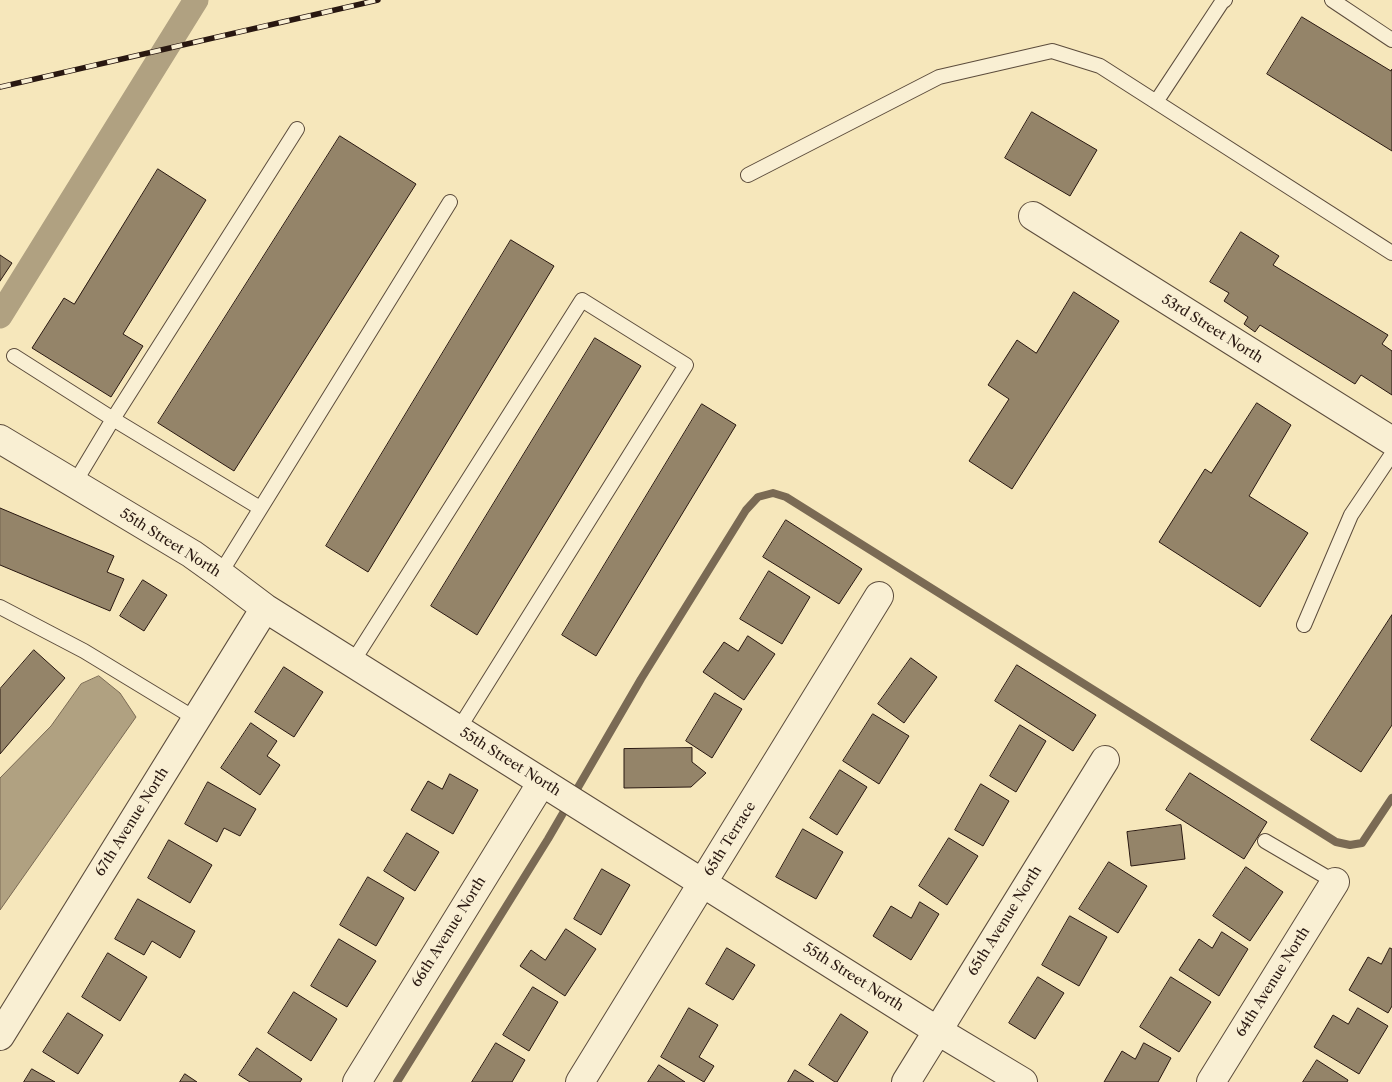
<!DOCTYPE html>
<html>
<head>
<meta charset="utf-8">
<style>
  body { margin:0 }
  canvas { display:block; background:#f6e7bb }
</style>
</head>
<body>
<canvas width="1392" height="1082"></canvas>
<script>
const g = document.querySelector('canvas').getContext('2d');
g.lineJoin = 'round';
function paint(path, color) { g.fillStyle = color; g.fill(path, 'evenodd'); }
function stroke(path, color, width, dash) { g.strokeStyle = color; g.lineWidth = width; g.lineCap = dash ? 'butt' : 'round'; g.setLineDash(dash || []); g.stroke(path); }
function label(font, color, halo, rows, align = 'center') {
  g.font = font + ' "Libre Caslon Text",serif'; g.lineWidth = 4; g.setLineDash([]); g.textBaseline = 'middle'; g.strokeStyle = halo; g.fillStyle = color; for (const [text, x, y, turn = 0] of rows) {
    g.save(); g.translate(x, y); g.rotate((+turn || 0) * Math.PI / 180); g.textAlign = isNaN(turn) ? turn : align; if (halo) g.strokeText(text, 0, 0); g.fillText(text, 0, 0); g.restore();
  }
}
const water = new Path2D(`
  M99,676l21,17 16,24 -136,193v-132l51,-52 30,-42z`);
const stream = new Path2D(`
  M397,1082l151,-243 93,-160 105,-169 12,-13 15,-4 13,4 550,345 14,3 12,-2 30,-45`);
const canal = new Path2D(`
  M0,316l196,-316`);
const building = new Path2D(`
  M1302,17l89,54 1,-2v82l-125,-77z
  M1032,112l65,38 -27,46 -65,-38z
  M340,136l76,48 -182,287 -76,-48z
  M158,169l48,31 -83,134 20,12 -32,51 -79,-49 32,-50 10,6z
  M1241,232l38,24 -6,9 115,70 -6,9 10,7v44l-31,-20 -6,9 -95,-59 -5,7 -11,-8 4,-7 -24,-16 5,-8 -19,-11z
  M511,240l43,26 -186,306 -42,-26z
  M0,255l12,8 -12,18z
  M1074,292l45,29 -107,168 -43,-28 40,-62 -21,-14 29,-45 19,13z
  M595,338l46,28 -164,269 -46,-29z
  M1257,403l34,22 -42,71 59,37 -48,74 -101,-65 46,-73 6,4z
  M702,404l34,21 -140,231 -34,-21z
  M0,508l114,48 -7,16 17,7 -14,32 -110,-46z
  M786,520l76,49 -23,35 -76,-47z
  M769,571l41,26 -28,47 -42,-25z
  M143,580l24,15 -23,36 -24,-15z
  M1392,615v110l-31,47 -50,-32z
  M748,636l27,18 -31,46 -41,-28 21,-30 14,9z
  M34,650l31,28 -65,76v-65z
  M911,658l26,19 -33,46 -26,-19z
  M1017,665l79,50 -23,36 -78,-50z
  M284,667l39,25 -29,45 -39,-25z
  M715,693l27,16 -30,49 -26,-17z
  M873,714l36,22 -30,48 -36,-23z
  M251,723l26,18 -10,15 13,9 -20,30 -39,-27z
  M1020,725l26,16 -30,51 -26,-16z
  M692,748v14l14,11 -15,14 -67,1v-39z
  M840,770l27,17 -30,48 -27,-17z
  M1190,773l77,49 -23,37 -78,-49z
  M450,774l28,16 -25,44 -42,-24 17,-29 14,8z
  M208,782l48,27 -16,27 -16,-8 -7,14 -32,-18z
  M981,784l28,17 -26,45 -28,-16z
  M1181,825l4,34 -54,7 -4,-34z
  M803,829l40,23 -27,47 -40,-22z
  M407,833l32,19 -24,39 -31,-20z
  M949,838l29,18 -31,49 -28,-19z
  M169,840l43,25 -22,38 -42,-25z
  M1109,862l38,24 -29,47 -39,-24z
  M1246,867l37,25 -33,49 -37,-25z
  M602,869l28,16 -29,50 -27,-16z
  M368,877l36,21 -28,48 -36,-21z
  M138,899l57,32 -15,27 -28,-17 -8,14 -29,-16z
  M920,902l19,12 -28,46 -38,-24 18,-30 20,12z
  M1070,916l37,21 -28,49 -37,-21z
  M566,929l30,20 -31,47 -45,-30 11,-16 14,10z
  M1222,932l26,17 -29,47 -40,-26 20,-31 13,9z
  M339,939l37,22 -29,46 -36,-21z
  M727,948l28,17 -22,35 -27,-16z
  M1390,948l2,1v57l-4,7 -39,-23 19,-33 13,7z
  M108,953l39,24 -27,44 -38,-24z
  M1038,977l26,16 -29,46 -26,-16z
  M1171,977l40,25 -32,50 -39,-25z
  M533,987l25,15 -29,49 -26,-16z
  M294,992l43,27 -26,42 -43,-28z
  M689,1008l29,17 -19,32 15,9 -10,16 -43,-25z
  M1358,1008l30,18 -29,48 -45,-27 19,-32 15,9z
  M68,1013l35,22 -25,39 -35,-22z
  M841,1014l27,18 -31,50h-2l-26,-17z
  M496,1043l29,17 -13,22h-40z
  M1144,1043l27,15 -13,24h-54l18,-31 13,8z
  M257,1048l45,31 -2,3h-50l-11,-7z
  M1317,1060l31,20 -1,2h-44z
  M659,1065l26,17h-37z
  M32,1069l23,13h-31z
  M795,1070l19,12h-26z
  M185,1074l12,8h-17z`);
const lane = new Path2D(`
  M1332,0l60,40
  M1156,102l66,-100 3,-2
  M748,175l191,-98 113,-26 48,15 292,187
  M14,356l99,63 147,89
  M74,484l39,-65 184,-290
  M220,574l230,-372
  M0,607l84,44 112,68
  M1304,625l47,-110 41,-61
  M352,663l230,-363 104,65 -228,365
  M1265,841l70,41`);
const street = new Path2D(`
  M1033,216l359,225
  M0,439l192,115 28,20 45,34 673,423 85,51
  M0,1036l265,-428
  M357,1082l185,-300
  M580,1082l299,-486
  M906,1082l199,-322
  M1211,1082l124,-200`);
const rail = new Path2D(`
  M0,87l378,-87`);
const streetNames = [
  ["53rd Street North",1212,329,32],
  ["55th Street North",170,543,32],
  ["55th Street North",510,762,32],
  ["67th Avenue North",132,822,-58],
  ["65th Terrace",730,839,-58],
  ["65th Avenue North",1005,921,-58],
  ["66th Avenue North",449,932,-58],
  ["55th Street North",853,977,32],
  ["64th Avenue North",1273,982,-58]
];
paint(water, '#b0a181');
stroke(water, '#7a6a54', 1);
stroke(stream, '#7a6a54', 8);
stroke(canal, '#b0a181', 25);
paint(building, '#948469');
stroke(building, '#291811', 1);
stroke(lane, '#5c4c3c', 16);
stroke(street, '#5c4c3c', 30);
stroke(lane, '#f9efd3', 14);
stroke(street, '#f9efd3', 28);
stroke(rail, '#291811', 5.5);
stroke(rail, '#f9efd3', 4, [11]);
label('14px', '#291811', '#f9efd3', streetNames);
</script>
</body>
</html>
